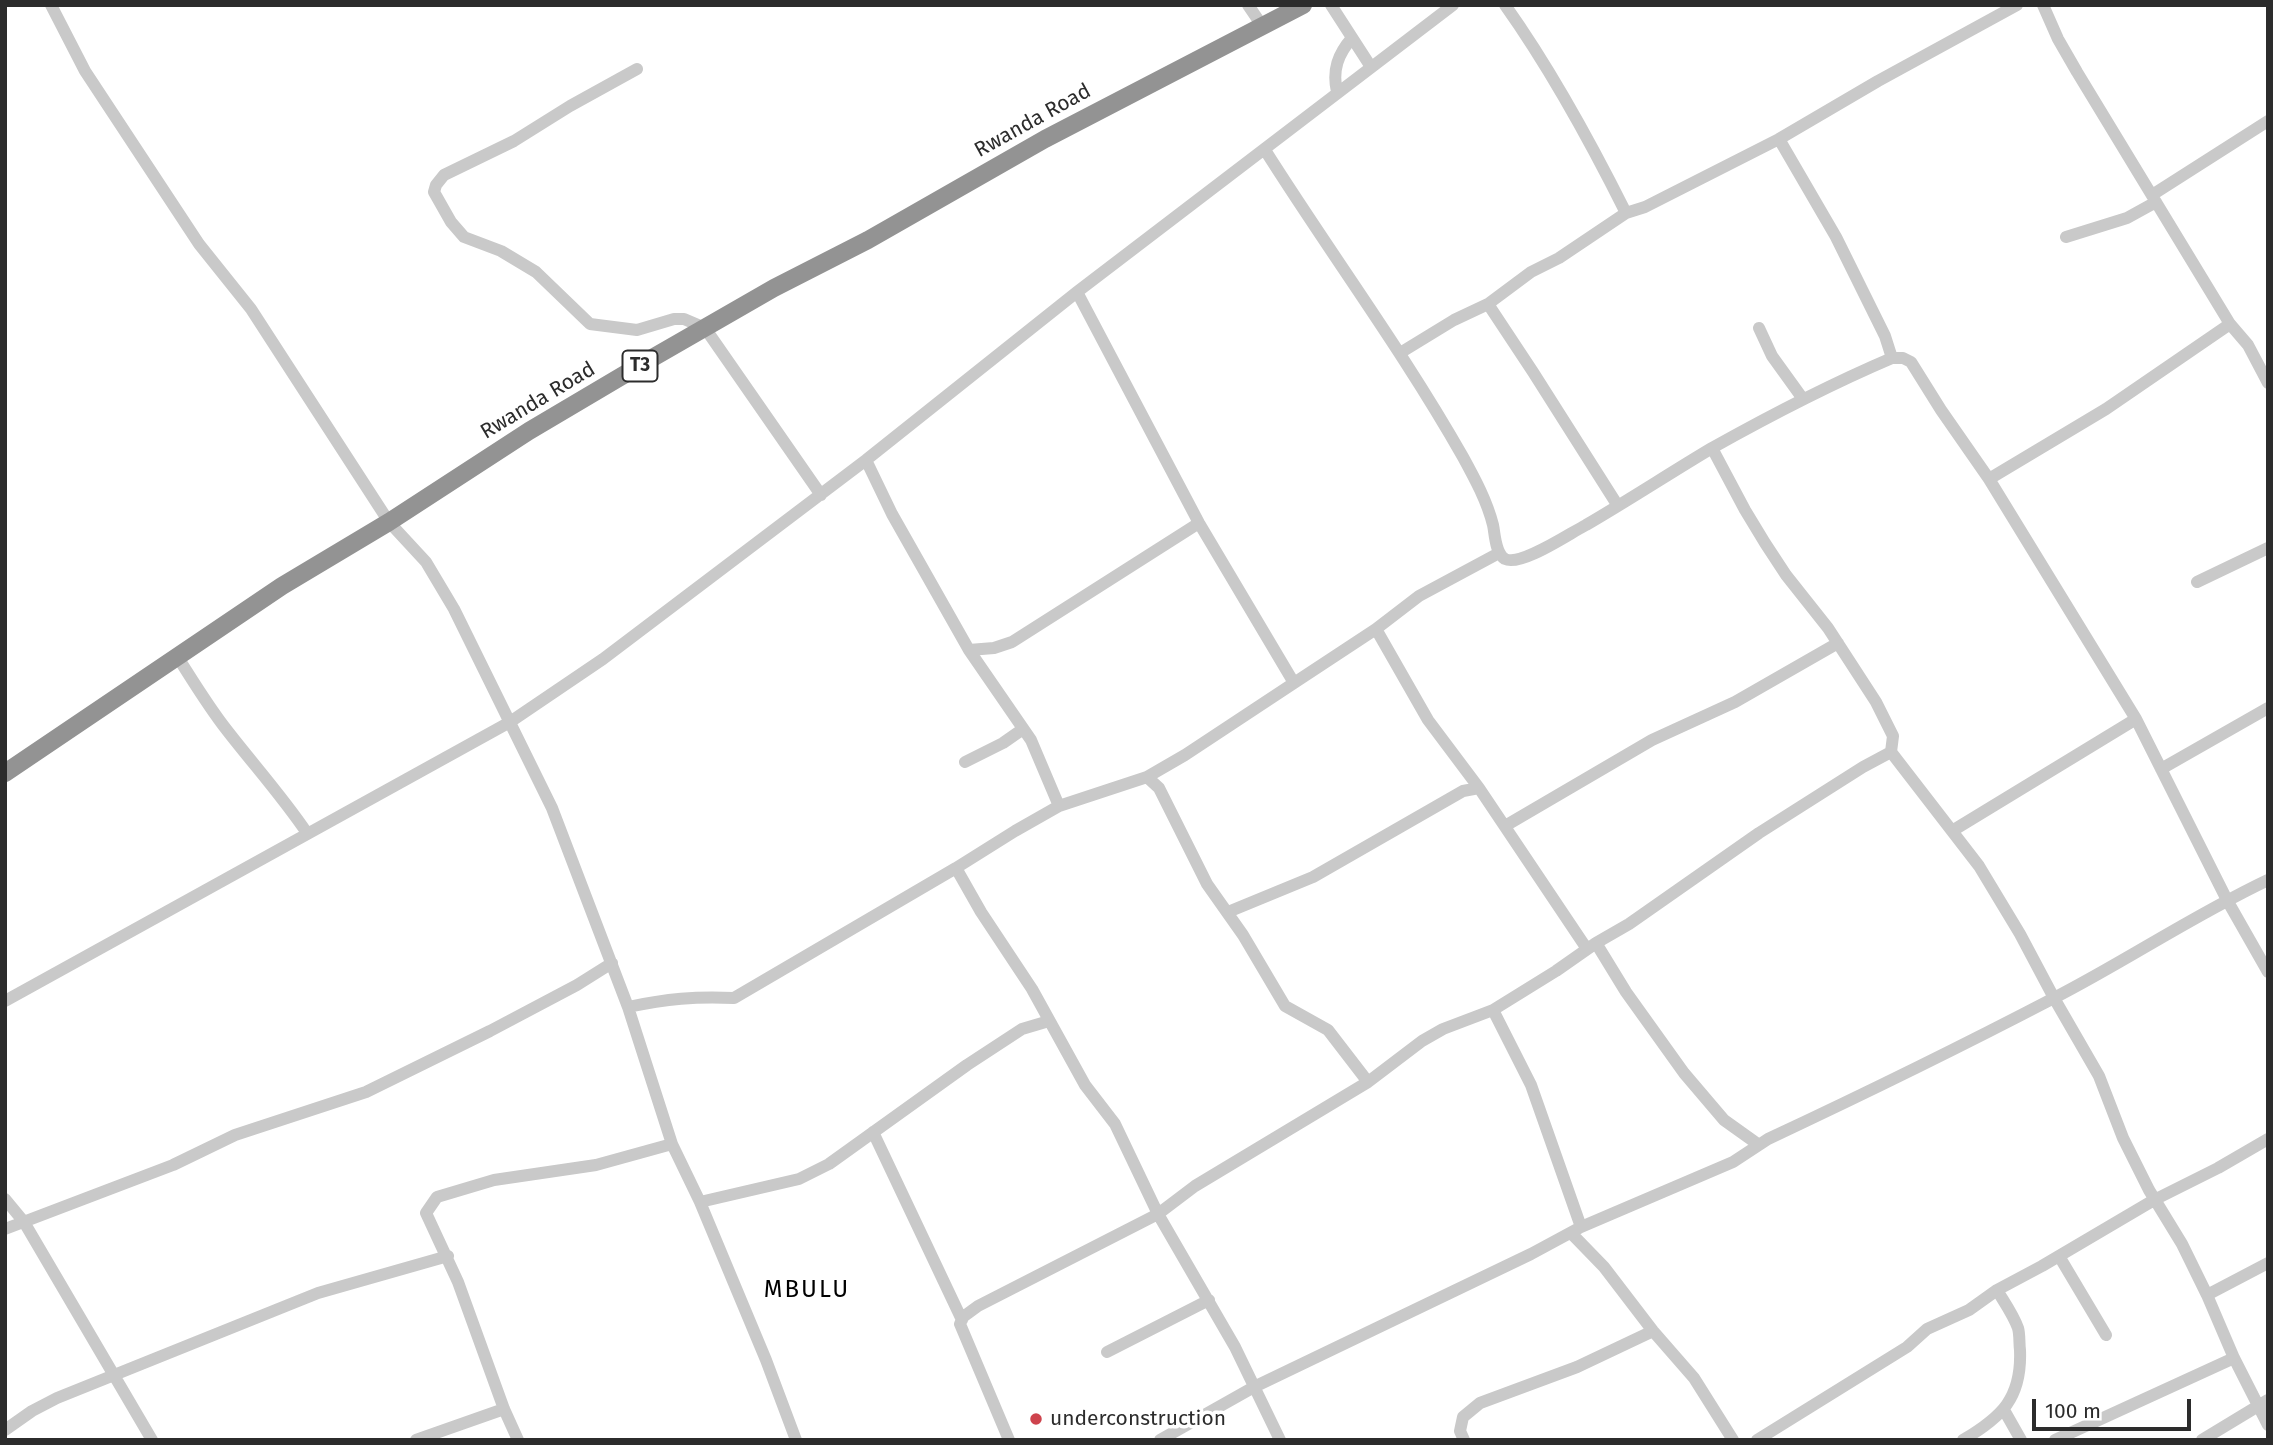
<!DOCTYPE html>
<html>
<head>
<meta charset="utf-8">
<style>
  body { margin:0 }
  #map { position:relative; width:2273px; height:1445px; overflow:hidden; background:#fff; font-family:"Fira Sans",sans-serif }
  canvas { display:block }
  .frame { position:absolute; inset:0; border:7px solid #2c2c2c; pointer-events:none }
  .scale { position:absolute; left:2032px; top:1399px; width:159px; height:32px; box-sizing:border-box; border:4px solid #2c2c2c; border-top:0; padding-left:9px; font-size:21px; line-height:24px; white-space:nowrap; color:#2c2c2c; -webkit-text-stroke:5px #fff; paint-order:stroke }
</style>
</head>
<body>
<div id="map">
<canvas width="2273" height="1445"></canvas>
<div class="frame"></div>
<div class="scale">100 m</div>
</div>
<script>
const g = document.querySelector('canvas').getContext('2d');
g.lineJoin = 'round';
function stroke(path, color, width, dash) { g.strokeStyle = color; g.lineWidth = width; g.lineCap = dash ? 'butt' : 'round'; g.setLineDash(dash || []); g.stroke(path); }
function label(font, color, halo, rows, align = 'center') {
  g.font = font + ' "Fira Sans",sans-serif'; g.lineWidth = 7; g.setLineDash([]); g.textBaseline = 'middle'; g.strokeStyle = halo; g.fillStyle = color; for (const [text, x, y, turn = 0] of rows) {
    g.save(); g.translate(x, y); g.rotate((+turn || 0) * Math.PI / 180); g.textAlign = isNaN(turn) ? turn : align; if (halo) g.strokeText(text, 0, 0); g.fillText(text, 0, 0); g.restore();
  }
}
const minor = new Path2D(`
  M51,5l34,66 114,173 52,65 138,213 37,40 28,47 98,199 76,199 44,137 28,58 66,158 30,80
  M1248,5l15,22
  M1331,5l40,62
  M2043,5l15,34 19,33 153,252 18,21 20,38
  M637,69l-67,37 -56,35 -70,34 -8,10 -2,7 17,30 13,15 37,14 35,21 54,52 47,6 37,-11h10l21,9 116,167
  M1337,92c-5,-22 1,-38 15,-54
  M1779,139l99,-58 139,-76
  M1265,150c65,103 138,201 198,307 12,22 24,44 30,68 2,9 2,28 12,34 16,8 65,-26 81,-34 43,-25 84,-52 126,-77 59,-33 119,-64 180,-90h11l8,4 30,48 48,69
  M2152,195l116,-74
  M1626,213l19,-6 134,-68 57,98 49,99 7,22
  M2066,237l61,-19 29,-16
  M1077,292l122,231 95,160 82,-54 43,-33 80,-43
  M1488,304l45,68 85,134
  M2230,324l-124,85 -117,70 147,240 91,181 41,72
  M1759,328l13,28 31,43
  M1400,353l54,-33 34,-16 43,-32 28,-14 67,-45c-36,-72 -74,-142 -121,-208
  M1712,448l33,62 20,33 21,32 42,53 48,74 17,34 -2,16
  M866,460l26,54 77,136 62,90 28,66 -44,25 -59,37 25,44 51,77 53,96 30,39 43,90 77,133 45,93
  M2197,582l71,-34
  M1376,629l52,91 51,68 108,161
  M969,650l25,-2 18,-6 187,-119
  M177,656c16,25 31,50 49,73 27,35 56,67 81,104
  M965,762l38,-19 20,-14
  M2161,769l107,-61
  M1147,777l38,-22 109,-72
  M1059,806l88,-29 12,11 48,96 36,51 42,71 43,24 40,52
  M1505,826l147,-86 83,-38 103,-59
  M1952,831l184,-112
  M1228,912l85,-35 150,-86 16,-3
  M1596,943l30,49 58,81 40,47 35,25
  M5,1001l505,-279 93,-63 263,-199 211,-168 376,-287
  M628,1007c38,-8 68,-11 106,-9l222,-130
  M1493,1010l38,75 50,142
  M873,1132l89,188
  M5,1199l19,23 128,218
  M700,1202l99,-23 30,-15 138,-99 55,-36 27,-8
  M5,1229l168,-64 62,-30 131,-43 124,-61 87,-46 35,-22
  M1571,1233l33,34 49,64 41,47 39,62
  M2059,1256l47,79
  M2207,1295l61,-32
  M1107,1352l102,-52
  M2004,1410l17,30
  M5,1430l27,-19 25,-13 261,-105 130,-37
  M416,1440l88,-31
  M518,1440l-14,-31 -46,-127 -32,-69 11,-16 57,-17 102,-15 76,-21
  M1009,1440l-49,-116 3,-7 15,-11 180,-92 37,-28 173,-104 54,-41 21,-12 50,-19 63,-39 40,-28 33,-19 130,-91 104,-66 28,-15 88,114 41,68 34,64 45,78 24,62 26,52 33,54 25,51 27,63 34,67
  M1160,1440l94,-53 277,-133 50,-27 152,-65 35,-23c96,-45 192,-92 286,-141 72,-37 140,-83 214,-118
  M1464,1440l-4,-9 3,-14 17,-14 97,-36 76,-36
  M1757,1440l150,-93 20,-18 42,-19 28,-20 45,-24 112,-66 64,-32 50,-29
  M1963,1440c39,-23 59,-42 57,-90 -1,-7 0,-15 -2,-22 -5,-14 -14,-26 -21,-38
  M2055,1440l179,-82
  M2202,1440l66,-40`);
const highway = new Path2D(`
  M5,773l277,-187 107,-64 140,-91 125,-74 120,-69 94,-48 177,-101 258,-134`);
const markers = [
  [1036,1419,7,"#ce434d"]
];
const shields = [
  [640,366,35]
];
const shieldNames = [
  ["T3",640,366]
];
const streetNames = [
  ["Rwanda Road",1033,121,-29],
  ["Rwanda Road",538,401,-31]
];
const poiNames = [
  ["underconstruction",1050,1419]
];
const quarterNames = [
  ["MBULU",807,1290]
];
stroke(minor, '#c9c9c9', 12);
stroke(highway, '#939393', 18);
for (const [x, y, r, color] of markers) { const dot = new Path2D(); dot.arc(x, y, r, 0, 2 * Math.PI); g.fillStyle = color; g.fill(dot); stroke(dot, '#fff', 2.5); }
for (const [x, y, w] of shields) { const box = new Path2D(); box.roundRect(x - w / 2, y - 15.5, w, 31, 5); g.fillStyle = '#fff'; g.fill(box); stroke(box, '#2c2c2c', 2); }
label('bold 19px', '#2c2c2c', null, shieldNames);
label('21px', '#2c2c2c', '#fff', streetNames);
label('21px', '#2c2c2c', '#fff', poiNames, 'left');
g.letterSpacing = '2px';
label('24px', '#000', '#fff', quarterNames);
g.letterSpacing = '0px';
</script>
</body>
</html>
